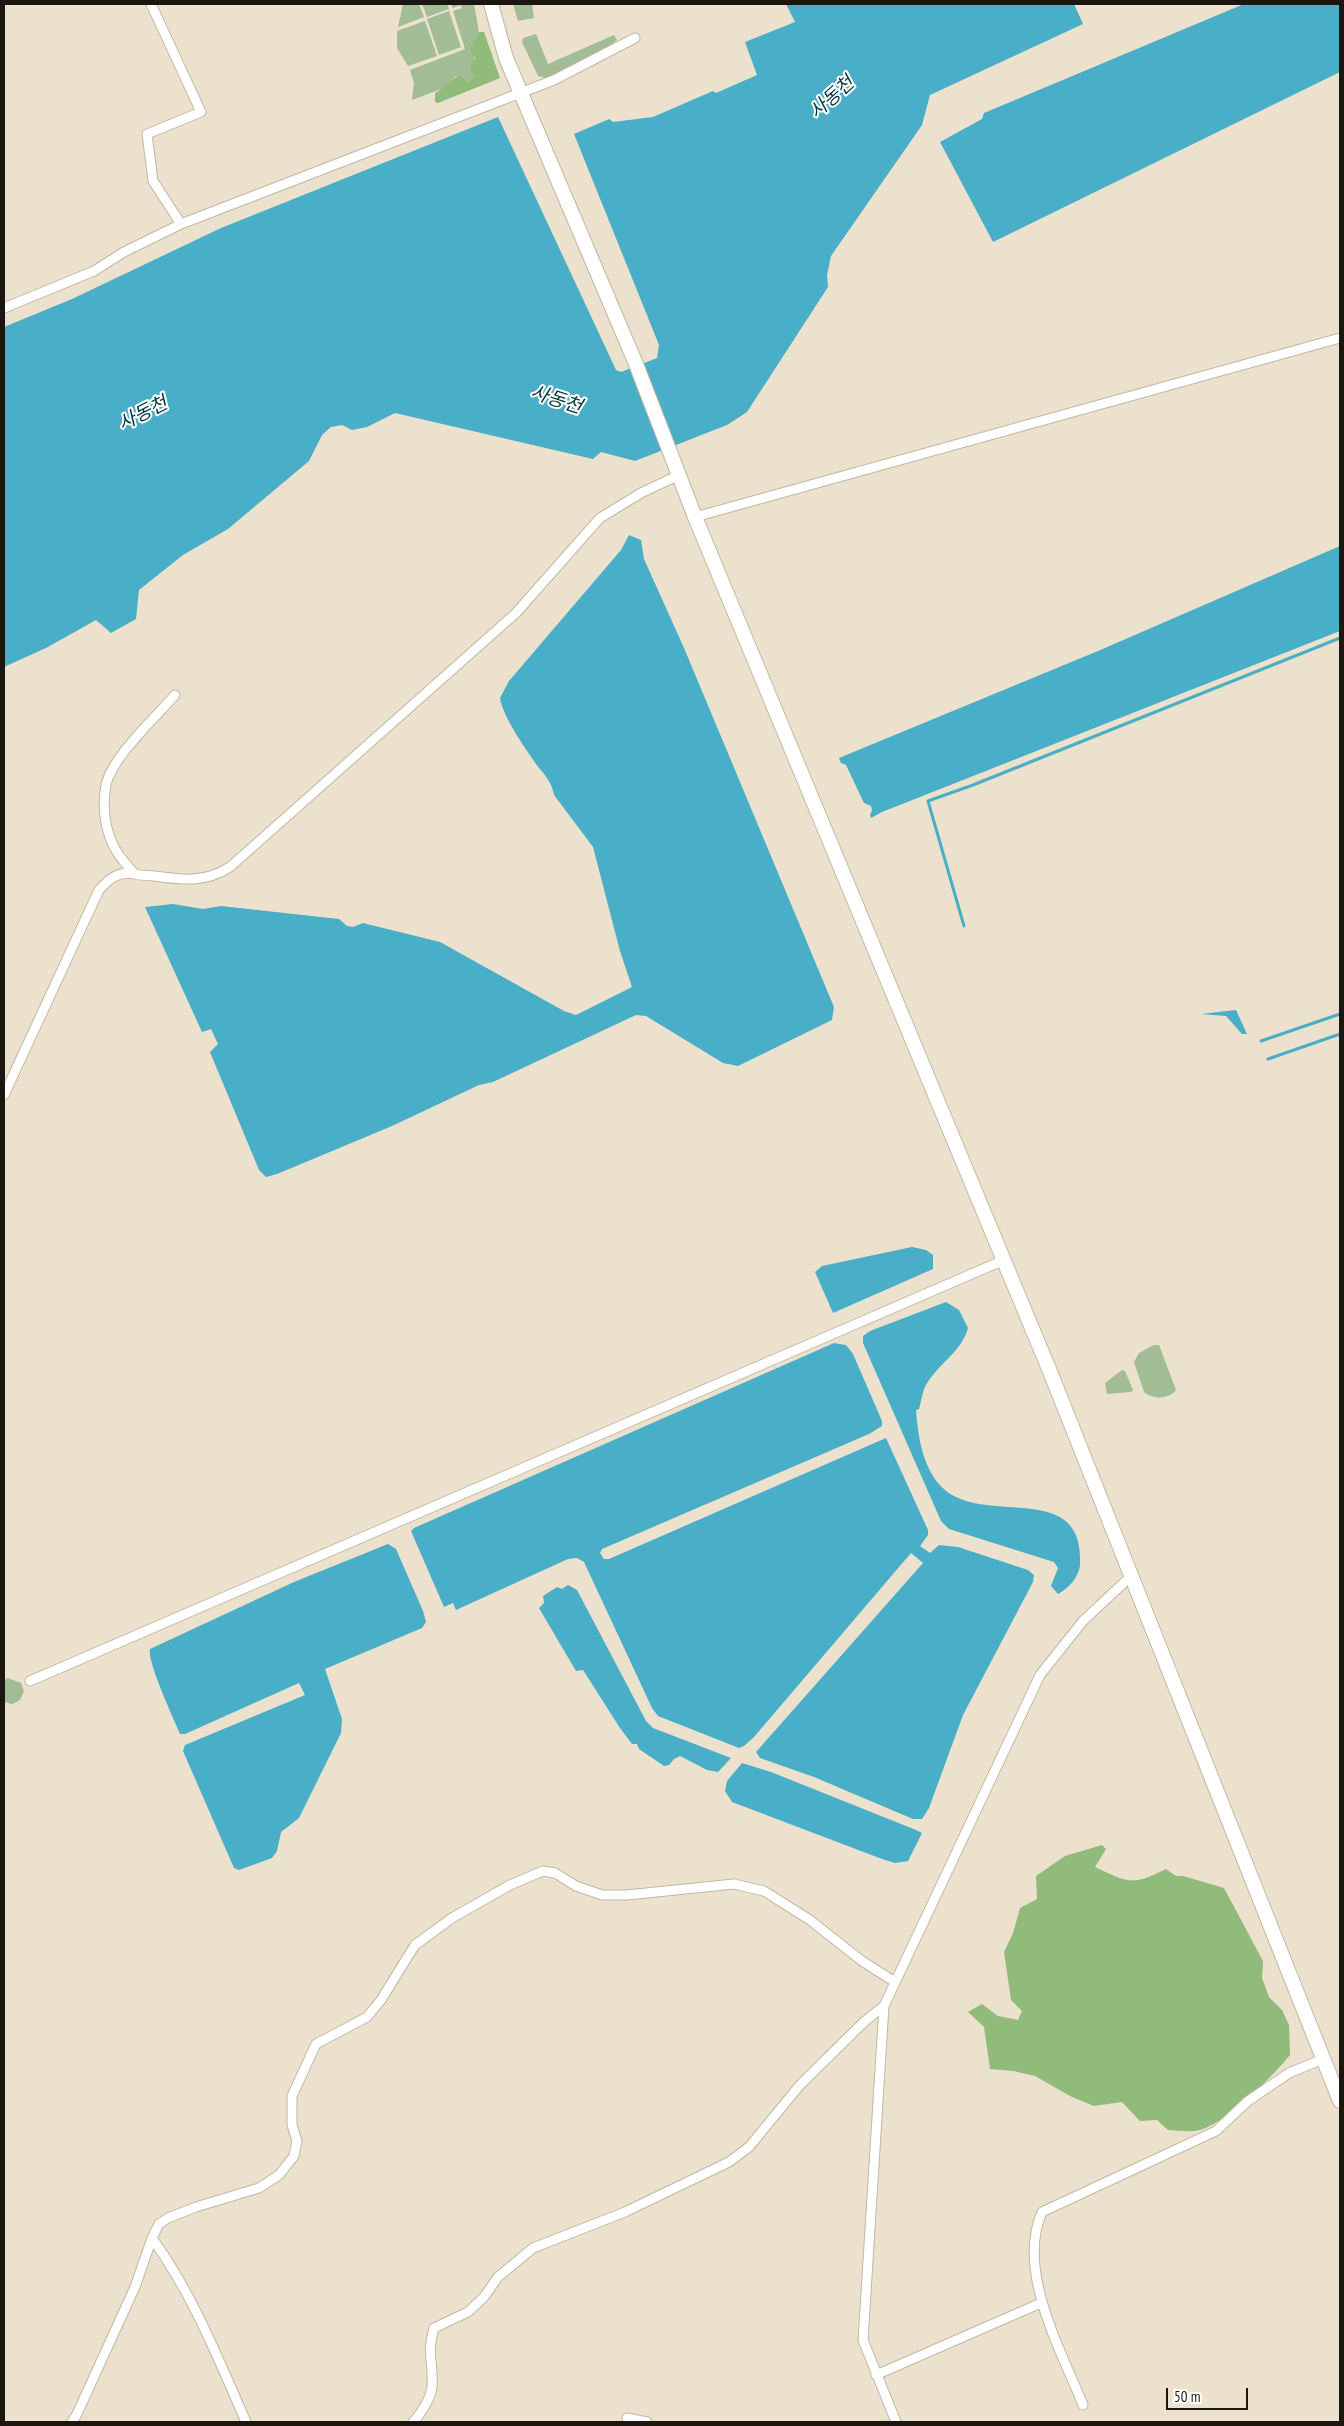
<!DOCTYPE html>
<html>
<head>
<meta charset="utf-8">
<style>
  body { margin:0 }
  #map { position:relative; width:1344px; height:2426px; overflow:hidden; background:#ebe1cc; font-family:"PT Sans Narrow",sans-serif }
  canvas { display:block }
  .frame { position:absolute; inset:0; border:5px solid #1b1710; pointer-events:none }
  .scale { position:absolute; left:1166px; top:2388px; width:82px; height:22px; box-sizing:border-box; border:2px solid #1b1710; border-top:0; padding-left:6px; font-size:15px; line-height:18px; white-space:nowrap; color:#1b1710; -webkit-text-stroke:4px #fff; paint-order:stroke }
</style>
</head>
<body>
<div id="map">
<canvas width="1344" height="2426"></canvas>
<div class="frame"></div>
<div class="scale">50 m</div>
</div>
<script>
const g = document.querySelector('canvas').getContext('2d');
g.lineJoin = 'round';
function paint(path, color) { g.fillStyle = color; g.fill(path, 'evenodd'); }
function stroke(path, color, width, dash) { g.strokeStyle = color; g.lineWidth = width; g.lineCap = dash ? 'butt' : 'round'; g.setLineDash(dash || []); g.stroke(path); }
function label(font, color, halo, rows, align = 'center') {
  g.font = font + ' "PT Sans Narrow","Noto Sans KR",sans-serif'; g.lineWidth = 4; g.setLineDash([]); g.textBaseline = 'middle'; g.strokeStyle = halo; g.fillStyle = color; for (const [text, x, y, turn = 0] of rows) {
    g.save(); g.translate(x, y); g.rotate((+turn || 0) * Math.PI / 180); g.textAlign = isNaN(turn) ? turn : align; if (halo) g.strokeText(text, 0, 0); g.fillText(text, 0, 0); g.restore();
  }
}
const green = new Path2D(`
  M403,4h16l5,13 -26,10z
  M422,4h25l2,5 -22,8z
  M451,4h23l5,28 -5,8v37l-6,5 -7,-7 -6,2 -11,11 -32,12 2,-17 -4,-13 55,-21 -12,-38 9,-3 -2,-3 -7,3z
  M513,4h19l2,14 -16,3z
  M449,11l12,36 -22,8 -12,-36z
  M425,21l12,35 -29,10 -11,-18v-17z
  M536,34l12,30 66,-29 3,5 -11,8 -60,30 -8,-2 -16,-34 1,-4z
  M1154,1345h5l17,45c-7,9 -23,10 -32,2l-10,-30 5,-9z
  M1122,1370l3,1 8,19 -2,2 -24,2 -2,-11z
  M8,1678l13,5 3,8 -4,9 -8,4 -8,-2v-22z`);
const forest = new Path2D(`
  M479,32h5l16,46 -62,25 -3,-1v-9c10,-5 16,-15 26,-18l7,7 6,-5 -4,-9 5,-10 -4,-7 3,-11z
  M1102,1845l4,4 -11,18c34,16 37,19 71,2l10,7h7l41,12 39,73 -1,17 7,19 13,13 7,15 1,30c-17,21 -68,73 -95,76 -9,1 -19,-1 -27,-1l-11,-10 -17,1 -18,-19 -28,4 -24,-10 -35,-20 -22,-5 -23,-2 -6,-42 -16,-15 14,-8 16,12 20,4 4,-9 -11,-11 -7,-48 9,-19 7,-25 17,-9 -1,-23 29,-20z`);
const water = new Path2D(`
  M786,4h288l9,20 -153,71 -8,30 -91,131 -4,19 1,12 -81,125 -20,13 -92,36 -34,-9 -8,7 -198,-46 -28,14 -15,3 -10,-5 -11,2 -9,8 -13,26 -81,68 -45,26 -44,35 -3,29 -25,14 -15,-13 -50,28 -42,19v-340l68,-28 149,-71 277,-111 118,253 5,2 36,-14 2,-13 -85,-211 35,-15 4,3 40,-5 60,-26 3,2 41,-18 -12,-33 50,-20z
  M1244,4h96v68l-347,170 -53,-100 42,-23 2,-6z
  M629,535l12,5 3,19 40,89 150,359 -2,13 -94,46 -15,-3 -77,-47 -10,-1 -143,67 -14,3 -87,41 -115,48 -11,3 -7,-7 -49,-118 8,-8 -7,-15 -9,3 -57,-125 28,-3 30,5 18,-3 118,13 8,7 6,1 10,-4 77,19 124,69 12,4 56,-28 -12,-36 -27,-104 -39,-52c-2,-13 -10,-21 -18,-31 -11,-16 -33,-47 -36,-66l9,-17 112,-131z
  M1340,546v85l-458,181 -11,6 -1,-3 2,-5 -1,-4 -7,-3 -18,-38 -5,-2 -2,-5 259,-107z
  M1236,1010l11,24h-5l-16,-18 -25,-2z
  M912,1247l14,3 7,5v14l-100,44 -18,-41 7,-6z
  M946,1302l13,8 9,18c-7,26 -33,37 -44,61 -2,6 -3,13 -5,20l-3,1c2,27 7,61 29,80 42,36 140,-11 135,75 -1,12 -12,24 -22,29l-7,-8 7,-18 -4,-6 -105,-33 -8,-8 -78,-178v-7l7,-5z
  M834,1343l12,2 7,9 29,67v5l-13,8 -267,115 -2,4 4,6h5l277,-121 42,92v5l-8,11 10,7 9,-8 19,2 70,23 6,5 -1,7 -70,133 -34,93 -7,11h-9l-99,-42 -54,-19 -4,-6 167,-189 -12,-10 -157,184 -10,9 -5,2 -81,-32 -6,-8 -68,-146 -7,-4 -9,1 -112,51 -3,-7 -9,4 -33,-76 3,-3z
  M388,1544l8,5 27,62 3,11 -4,6 -97,41 17,50 -1,14 -42,85 -18,14 -4,19 -5,7 -33,12 -5,-2 -51,-117 2,-6 120,-50 -6,-12 -114,51h-5c-6,-15 -33,-72 -30,-85l144,-67z
  M568,1585l9,5 69,131 7,7 78,30 -13,14 -11,-2 -27,-14 -6,3 -5,6 -5,1 -25,-17 -2,-5h-5l-12,-16 -37,-58 -7,1 -37,-63 5,-5 -1,-7 14,-9 5,2z
  M742,1763l29,9 145,58 6,3 -14,28 -13,2 -13,-4 -150,-57 -7,-11 2,-10z`);
const stream = new Path2D(`
  M964,926l-36,-125 45,-16 367,-147
  M1261,1041l79,-27
  M1268,1059l72,-25`);
const minor = new Path2D(`
  M151,4l50,108 -54,22 6,47 28,43
  M4,308l90,-37 30,-19 57,-28 373,-144 81,-42
  M695,517l645,-179
  M175,695c-20,23 -63,62 -69,90 -5,27 0,56 19,78 3,3 7,9 10,11 5,2 14,1 19,2 29,4 51,7 76,-9l286,-254 84,-95 41,-25 38,-18
  M4,1095l95,-205c11,-12 19,-19 36,-16
  M30,1681l974,-421
  M152,2238c41,57 66,120 94,184
  M876,2375l165,-72
  M1083,2405c-22,-55 -67,-134 -41,-193l174,-81 32,-30 41,-28 34,-14
  M627,2418l20,4
  M72,2422l5,-8 58,-127 17,-49 7,-14 9,-6 28,-11 63,-19 20,-13 15,-19 3,-15 -5,-16v-29l24,-52 51,-27 14,-17 34,-55 37,-27 58,-33 33,-14 12,2 21,13 26,9h25l107,-11 30,7 46,29 52,41 33,21
  M413,2422c7,-7 18,-24 19,-35 2,-23 -6,-33 2,-59l34,-16 16,-15 14,-20 35,-29 92,-36 104,-50 20,-15 51,-62 65,-64 19,-15
  M896,2422l-33,-82 21,-334 156,-331 43,-54 48,-45`);
const primary = new Path2D(`
  M491,4l15,54 130,306 59,153 356,857 289,727`);
const waterNames = [
  ["사동천",832,98,-42],
  ["사동천",556,400,18],
  ["사동천",143,414,-27]
];
paint(green, '#a2bc96');
paint(forest, '#90bb7b');
paint(water, '#49aec8');
stroke(stream, '#49aec8', 3);
stroke(minor, '#c1b7a3', 11);
stroke(primary, '#c1b7a3', 16);
stroke(minor, '#fff', 9);
stroke(primary, '#fff', 14);
label('italic 19px', '#03343f', '#fff', waterNames);
</script>
</body>
</html>
